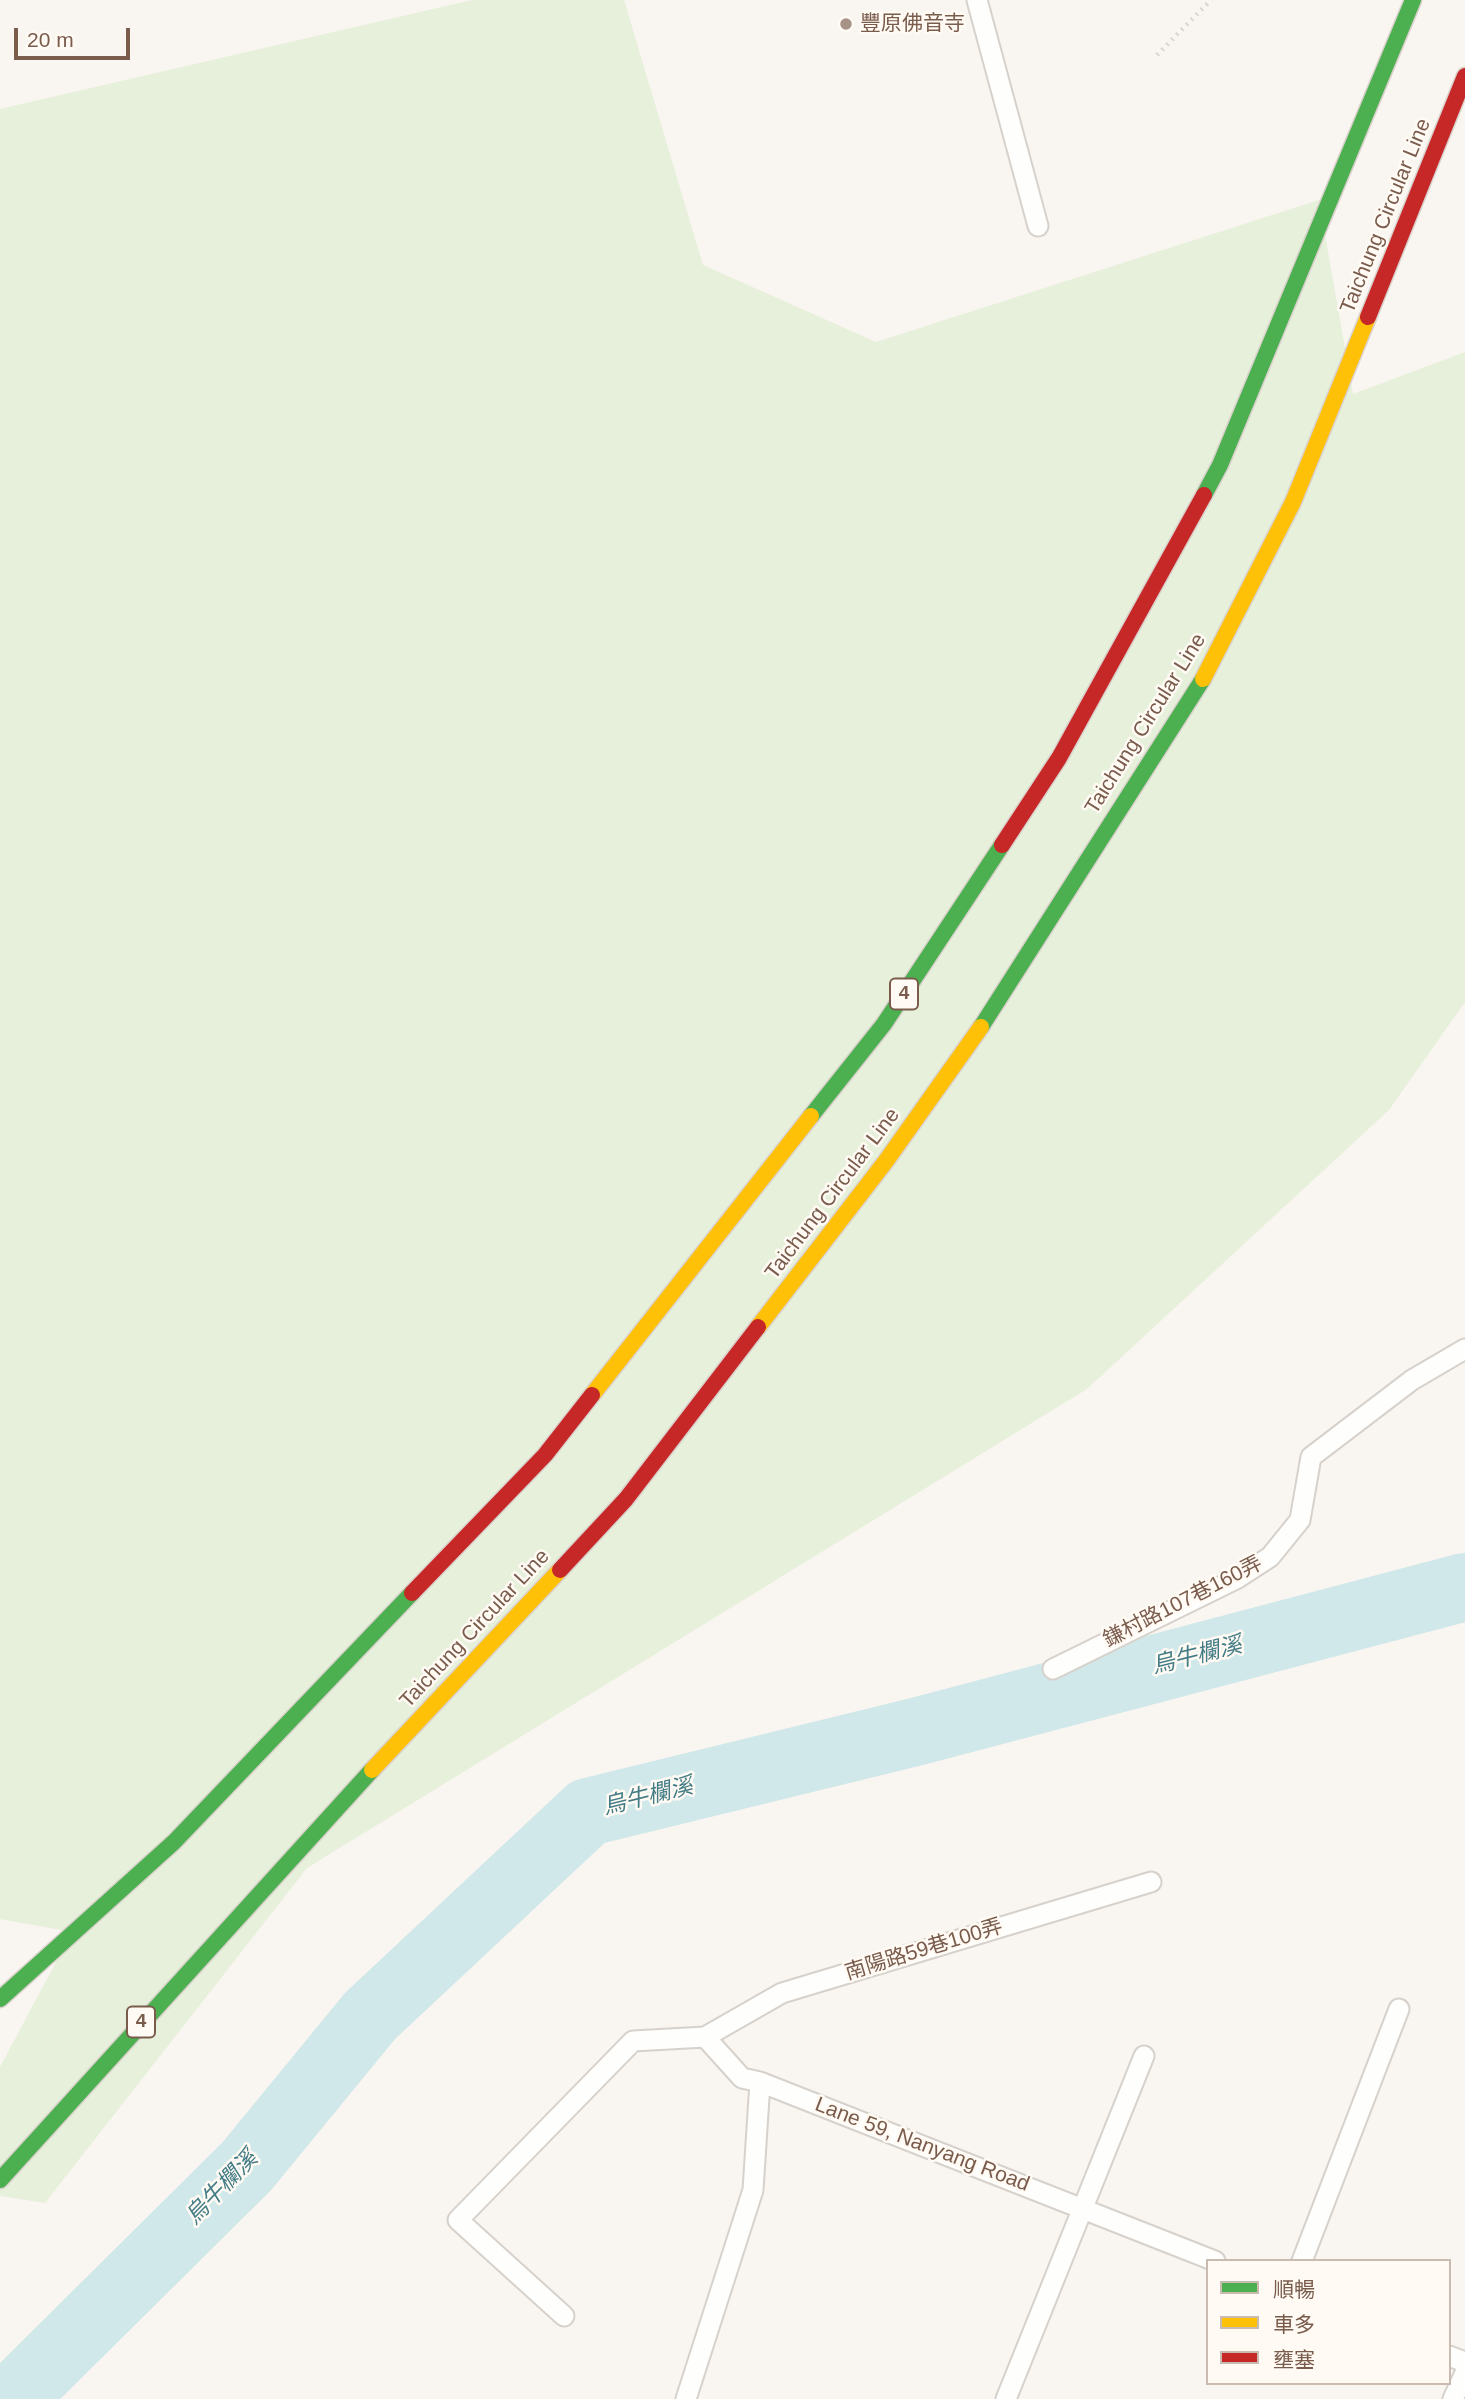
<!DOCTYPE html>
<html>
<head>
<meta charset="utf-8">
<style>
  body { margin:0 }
  #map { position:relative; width:1465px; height:2399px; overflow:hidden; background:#f9f5f0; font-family:Arial,"Noto Sans TC",sans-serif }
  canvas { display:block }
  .legend { position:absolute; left:1206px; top:2259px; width:245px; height:126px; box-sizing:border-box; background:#fffaf3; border:2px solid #cabbb1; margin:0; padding:9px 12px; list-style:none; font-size:21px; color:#7a5c4d }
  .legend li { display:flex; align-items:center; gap:14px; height:35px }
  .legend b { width:35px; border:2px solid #cabbb1 }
  .scale { position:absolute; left:14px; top:28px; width:116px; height:32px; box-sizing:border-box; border:4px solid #7a5c4d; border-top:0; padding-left:9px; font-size:21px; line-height:24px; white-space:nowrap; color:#7a5c4d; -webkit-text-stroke:5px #fffaf3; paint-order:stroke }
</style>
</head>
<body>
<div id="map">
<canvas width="1465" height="2399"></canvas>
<ul class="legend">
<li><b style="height:9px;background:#4caf50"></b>順暢</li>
<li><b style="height:9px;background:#ffc107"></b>車多</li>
<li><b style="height:9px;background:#c62828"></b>壅塞</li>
</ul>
<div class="scale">20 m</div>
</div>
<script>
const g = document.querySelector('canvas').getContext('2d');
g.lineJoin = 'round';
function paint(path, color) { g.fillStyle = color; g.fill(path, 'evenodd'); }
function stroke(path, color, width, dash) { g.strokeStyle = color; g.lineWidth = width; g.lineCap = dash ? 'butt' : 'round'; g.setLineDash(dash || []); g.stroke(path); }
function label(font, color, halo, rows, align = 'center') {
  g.font = font + ' Arial,"Noto Sans TC",sans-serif'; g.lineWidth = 5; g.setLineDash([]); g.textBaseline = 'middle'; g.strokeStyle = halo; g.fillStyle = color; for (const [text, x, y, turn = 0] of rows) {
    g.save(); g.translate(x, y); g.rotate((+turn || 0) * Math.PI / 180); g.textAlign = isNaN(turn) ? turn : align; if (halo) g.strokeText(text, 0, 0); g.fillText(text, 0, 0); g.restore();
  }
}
const green = new Path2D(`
  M472,0h152l79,265 173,77 443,-142 34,194 112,-42v650l-76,108 -302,279 -780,479 -262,335 -45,-7v-129l72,-135 -72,-13v-1810z`);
const river = new Path2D(`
  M12,2399l235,-233 123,-150 218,-204 327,-80 550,-145`);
const path = new Path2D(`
  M1157,55l54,-55`);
const lane = new Path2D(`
  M977,0l61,226
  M1053,1669l183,-90 34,-22 30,-37 11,-63 101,-77 53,-31
  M760,2082l455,179
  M1302,2261l97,-252
  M564,2316l-106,-96 175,-179 72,-4
  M1449,2356l16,6
  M686,2399l67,-209 7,-108 -18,-4 -37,-41 77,-44 369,-111
  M1006,2399l138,-343
  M1453,2399l12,-26`);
const fast = new Path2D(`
  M1204,495l16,-30 193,-465
  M981,1027l222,-348
  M811,1116l73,-92 118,-179
  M0,1999l174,-157 238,-249
  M0,2180l372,-410`);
const slow = new Path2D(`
  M1203,679l90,-177 75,-185
  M758,1327l128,-166 95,-134
  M592,1395l219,-279
  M372,1770l188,-200`);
const jam = new Path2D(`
  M1368,317l97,-241
  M1002,845l57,-87 145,-263
  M560,1570l66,-71 132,-172
  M412,1593l133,-138 47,-60`);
const markers = [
  [846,24,7,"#a69286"]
];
const shields = [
  [904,994,28],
  [141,2022,28]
];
const shieldNames = [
  ["4",904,994],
  ["4",141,2022]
];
const poiNames = [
  ["豐原佛音寺",860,24]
];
const streetNames = [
  ["Taichung Circular Line",1386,216,-68],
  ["Taichung Circular Line",1146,724,-58],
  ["Taichung Circular Line",833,1194,-53],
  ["鎌村路107巷160弄",1183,1602,-27],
  ["Taichung Circular Line",475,1629,-47],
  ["南陽路59巷100弄",924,1950,-17],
  ["Lane 59, Nanyang Road",922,2145,21]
];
const waterNames = [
  ["烏牛欄溪",1197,1656,-14],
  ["烏牛欄溪",648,1797,-14],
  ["烏牛欄溪",222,2188,-46]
];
paint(green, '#e7f0db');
stroke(river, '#d0e8ea', 68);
stroke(lane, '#d7d1cb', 23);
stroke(fast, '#dad1cc', 19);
stroke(slow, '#dad1cc', 19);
stroke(jam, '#dad1cc', 19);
stroke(path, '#dcd5d0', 4.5, [2, 5]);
stroke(lane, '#fefefd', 19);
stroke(fast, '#4caf50', 16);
stroke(slow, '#ffc107', 16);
stroke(jam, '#c62828', 16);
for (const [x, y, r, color] of markers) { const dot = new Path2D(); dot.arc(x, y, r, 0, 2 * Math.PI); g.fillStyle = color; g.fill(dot); stroke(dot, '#fffaf3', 2.5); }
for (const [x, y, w] of shields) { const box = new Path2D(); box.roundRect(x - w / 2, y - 15.5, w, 31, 5); g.fillStyle = '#fffaf3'; g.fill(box); stroke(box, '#7a5c4d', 2); }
label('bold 19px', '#7a5c4d', null, shieldNames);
label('21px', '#7a5c4d', '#fffaf3', poiNames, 'left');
label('21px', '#7a5c4d', '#fffaf3', streetNames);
label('italic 23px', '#437c86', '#fffaf3', waterNames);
</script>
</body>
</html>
